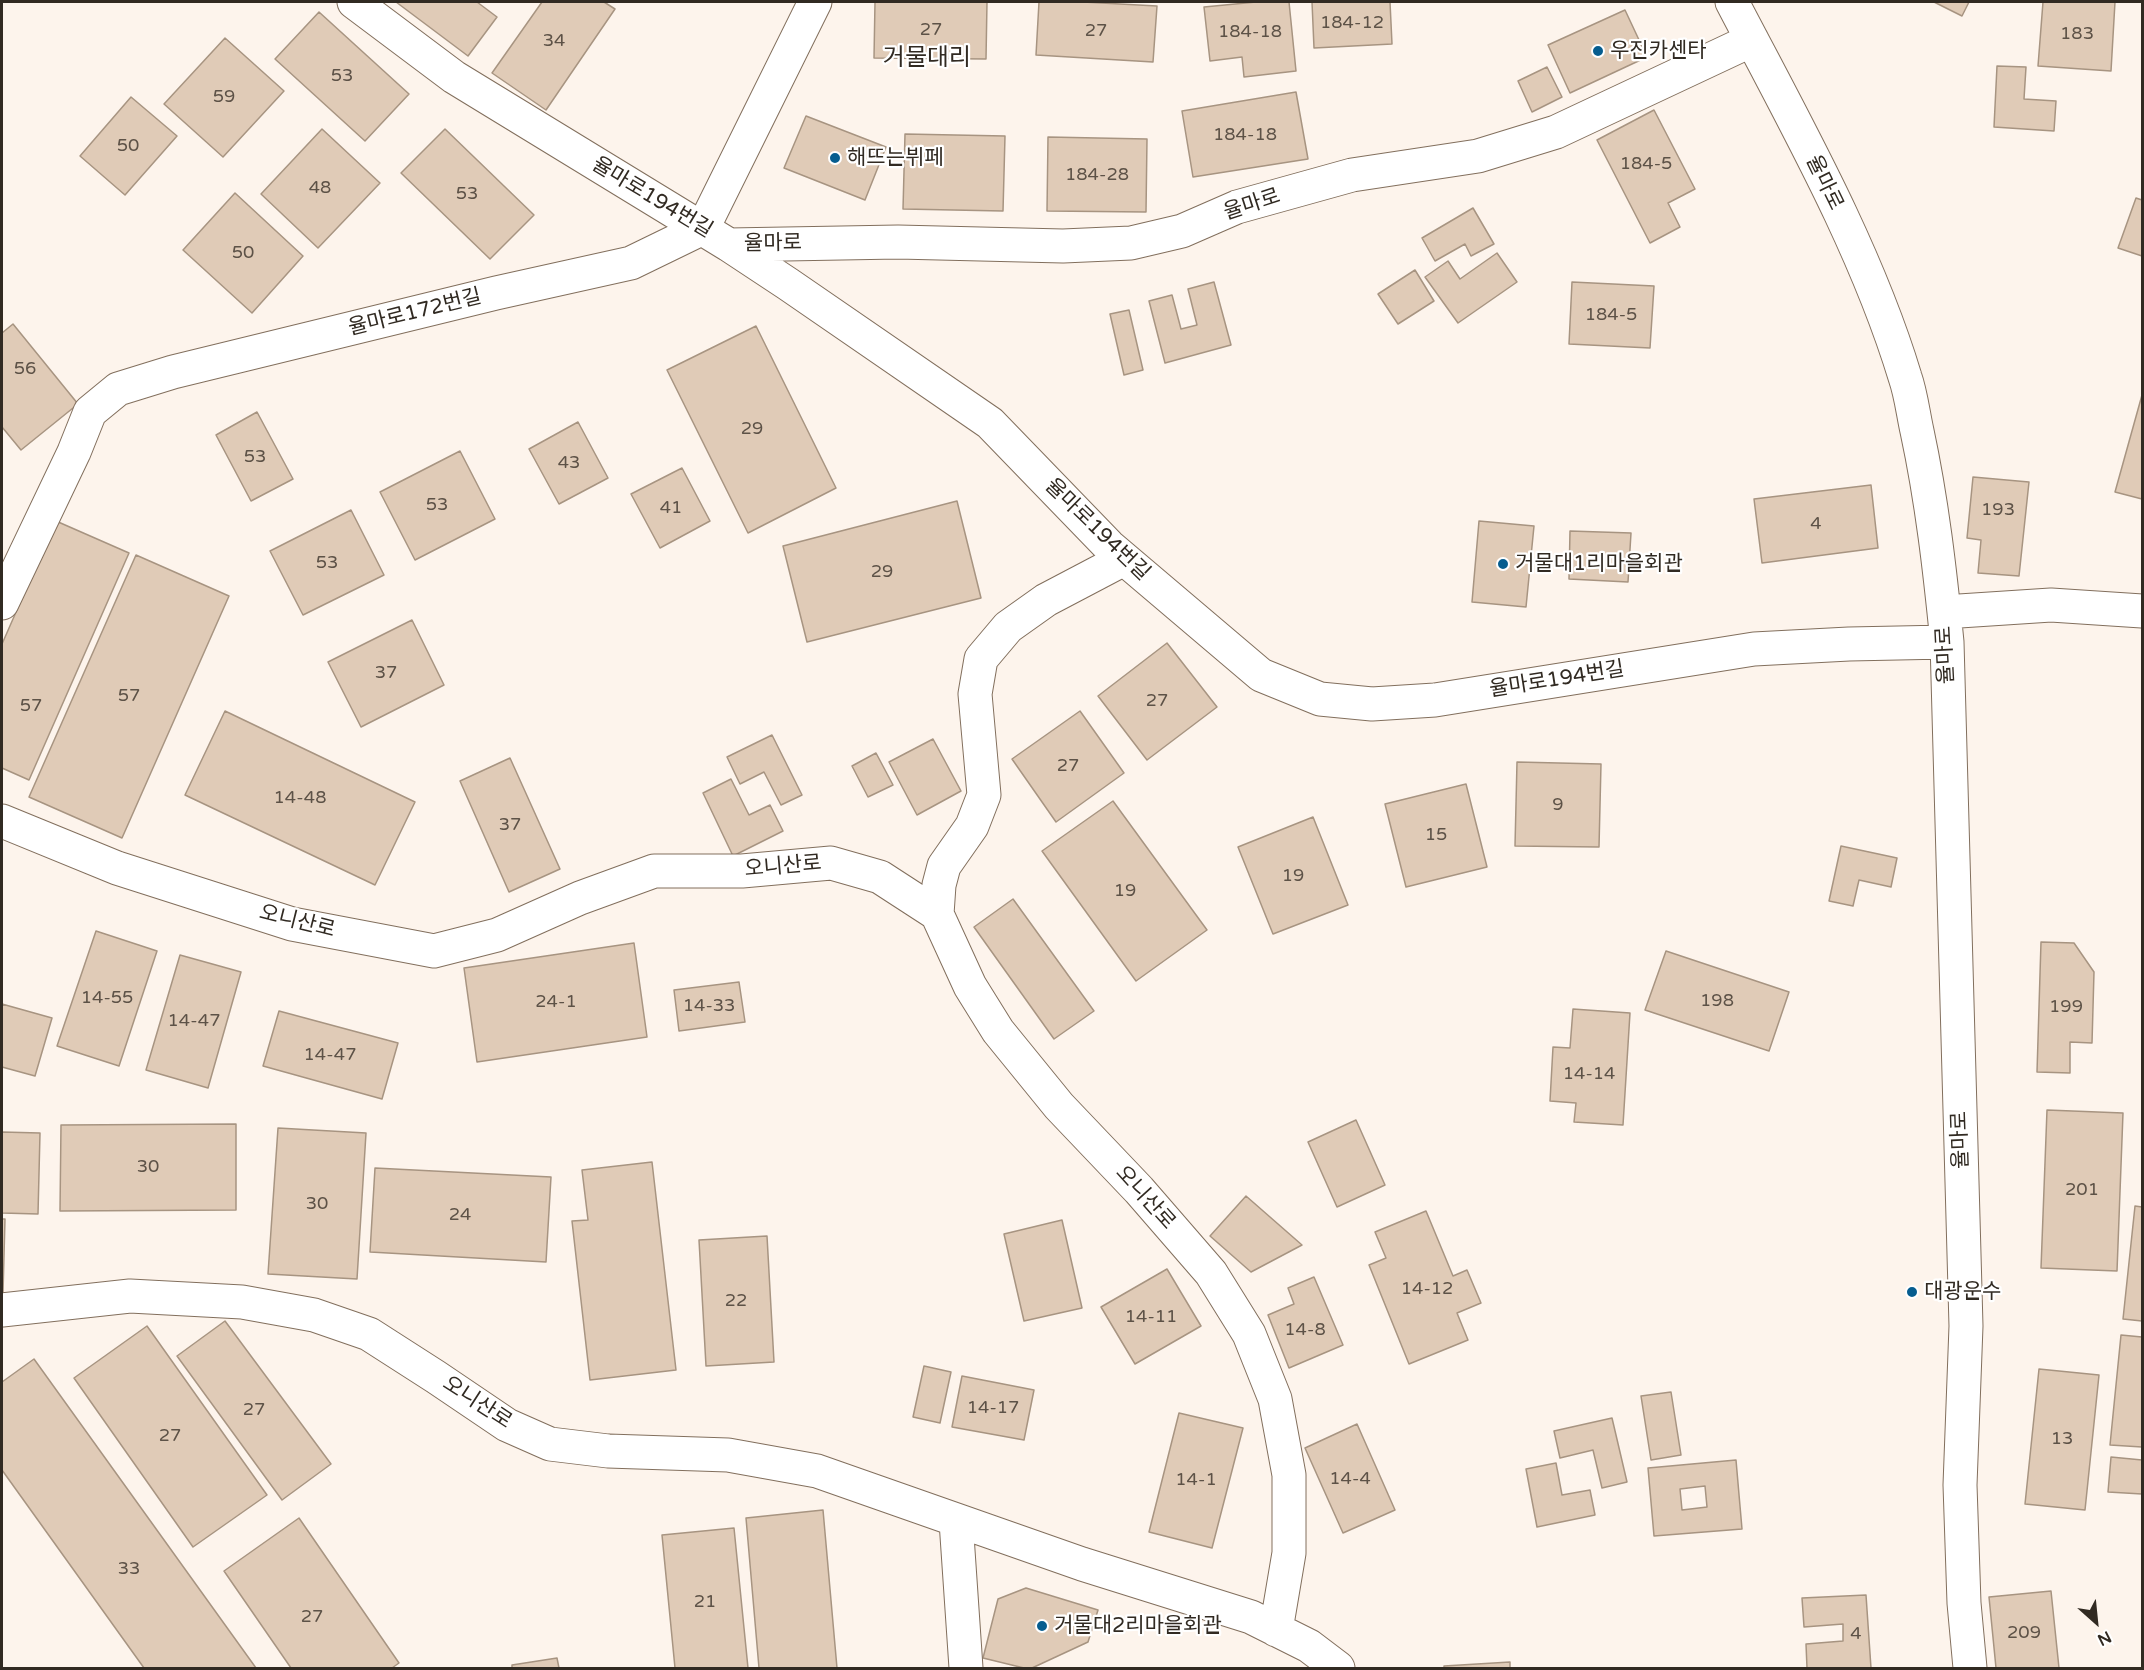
<!DOCTYPE html>
<html>
<head>
<meta charset="utf-8">
<style>
  body { margin:0 }
  #map { position:relative; width:2144px; height:1670px; overflow:hidden; background:#fdf4ec; font-family:"Varela Round",sans-serif }
  canvas { display:block }
  .frame { position:absolute; inset:0; border:3px solid #312a22; pointer-events:none }
  .north { position:absolute; left:2066px; top:1592px; width:60px; height:60px; -webkit-text-stroke:4px #fff; paint-order:stroke; rotate:153deg; font-size:16px; font-weight:700; line-height:24px; text-align:center; color:#312a22 }
  .north::after { content:''; display:block; margin:auto; width:21px; height:27px; background:#312a22; clip-path:polygon(50% 0,100% 100%,50% 72%,0 100%) }
</style>
</head>
<body>
<div id="map">
<canvas width="2144" height="1670"></canvas>
<div class="frame"></div>
<div class="north">N</div>
</div>
<script>
const g = document.querySelector('canvas').getContext('2d');
g.lineJoin = 'round';
function paint(path, color) { g.fillStyle = color; g.fill(path, 'evenodd'); }
function stroke(path, color, width, dash) { g.strokeStyle = color; g.lineWidth = width; g.lineCap = dash ? 'butt' : 'round'; g.setLineDash(dash || []); g.stroke(path); }
function label(font, color, halo, rows, align = 'center') {
  g.font = font + ' "Varela Round","Noto Sans KR",sans-serif'; g.lineWidth = 4.5; g.setLineDash([]); g.textBaseline = 'middle'; g.strokeStyle = halo; g.fillStyle = color; for (const [text, x, y, turn = 0] of rows) {
    g.save(); g.translate(x, y); g.rotate((+turn || 0) * Math.PI / 180); g.textAlign = isNaN(turn) ? turn : align; if (halo) g.strokeText(text, 0, 0); g.fillText(text, 0, 0); g.restore();
  }
}
const building = new Path2D(`
  M396,2h81l20,15 -29,39z
  M542,2h62l11,7 -69,101 -54,-37z
  M875,2h112l-1,57 -112,-1z
  M1039,2h44l74,4 -4,56 -117,-7z
  M1256,2h33l7,69 -52,6 -2,-20 -32,4 -6,-54z
  M1312,2h78l2,42 -78,4z
  M1934,2h35l-7,14z
  M2043,2h72l-4,69 -73,-5z
  M1625,10l22,47 -77,36 -22,-48z
  M319,12l90,82 -44,47 -90,-82z
  M225,38l59,53 -61,66 -59,-53z
  M1997,66l29,1 -2,32 32,2 -2,30 -60,-4z
  M1547,67l15,30 -30,15 -14,-31z
  M1296,92l12,67 -115,18 -11,-66z
  M131,97l46,39 -52,59 -45,-39z
  M1654,110l41,79 -27,14 12,24 -30,16 -53,-103z
  M806,116l80,31 -21,53 -81,-32z
  M322,129l58,54 -62,65 -57,-54z
  M445,129l89,86 -44,44 -89,-86z
  M905,134l100,2 -2,75 -100,-2z
  M1048,137l99,2 -1,73 -99,-1z
  M235,193l68,63 -51,57 -69,-63z
  M2136,198l6,2v56l-24,-8z
  M1473,208l21,36 -23,12 -6,-12 -30,17 -13,-23z
  M1497,253l20,29 -59,41 -33,-46 23,-16 12,18z
  M1415,270l19,31 -36,23 -20,-30z
  M1214,282l17,63 -66,18 -16,-62 23,-6 9,34 16,-4 -9,-36z
  M1572,282l82,4 -4,62 -81,-4z
  M1129,310l14,60 -19,5 -14,-61z
  M13,324l65,80 -57,46 -19,-23v-94z
  M756,326l80,162 -88,45 -81,-163z
  M2142,395v104l-27,-7z
  M257,412l36,67 -42,22 -35,-66z
  M578,422l30,56 -49,26 -30,-55z
  M460,451l35,68 -80,41 -35,-68z
  M682,468l28,53 -50,27 -29,-54z
  M1973,477l56,5 -10,94 -41,-3 3,-33 -14,-2z
  M1871,485l7,63 -116,15 -8,-64z
  M957,501l24,97 -174,44 -24,-96z
  M351,510l33,65 -81,40 -33,-64z
  M56,521l73,32 -100,227 -27,-12v-124z
  M1479,521l55,5 -8,81 -54,-5z
  M1570,531l61,2 -3,49 -59,-3z
  M136,555l93,41 -107,242 -93,-41z
  M412,620l32,65 -83,42 -33,-65z
  M1167,643l50,64 -70,53 -49,-64z
  M225,711l190,91 -40,83 -190,-90z
  M1080,711l44,62 -68,49 -44,-63z
  M772,735l30,60 -21,10 -17,-33 -24,12 -13,-27z
  M933,739l28,52 -44,24 -28,-53z
  M876,753l17,32 -25,12 -16,-31z
  M510,758l50,111 -51,23 -49,-111z
  M1517,762l84,2 -2,83 -84,-1z
  M731,779l18,36 21,-10 13,26 -50,25 -30,-63z
  M1466,784l21,83 -81,20 -21,-83z
  M1113,801l94,129 -71,51 -94,-130z
  M1313,817l35,88 -75,29 -35,-87z
  M1841,846l56,12 -6,29 -32,-7 -6,26 -24,-5z
  M1013,899l81,112 -40,28 -80,-112z
  M96,931l61,20 -38,115 -62,-20z
  M2041,942l33,1 20,29 -2,71 -22,-1v31l-33,-1z
  M634,943l13,94 -170,25 -13,-94z
  M1666,951l123,41 -20,59 -124,-41z
  M180,955l61,17 -33,116 -62,-18z
  M739,982l6,40 -66,9 -5,-41z
  M2,1004l50,14 -17,58 -33,-9z
  M1573,1009l57,4 -7,112 -49,-3 2,-19 -26,-2 3,-54 17,1z
  M279,1011l119,32 -16,56 -119,-33z
  M2047,1110l76,3 -6,158 -76,-3z
  M1356,1120l29,65 -48,22 -29,-65z
  M236,1124v86l-176,1 1,-86z
  M278,1128l88,5 -9,146 -89,-5z
  M2,1132l38,1 -2,81 -36,-1z
  M652,1162l24,208 -86,10 -18,-159 16,-1 -6,-50z
  M375,1168l176,9 -5,85 -176,-10z
  M1246,1196l56,49 -51,27 -41,-36z
  M2135,1206l7,1v114l-19,-2z
  M1426,1211l27,65 14,-6 14,33 -24,10 11,27 -59,24 -40,-99 17,-7 -11,-26z
  M2,1219h3l-2,74h-1z
  M1062,1220l20,88 -58,13 -20,-87z
  M767,1236l7,126 -68,4 -7,-126z
  M1167,1269l34,57 -66,38 -34,-57z
  M1314,1277l29,68 -54,23 -21,-53 26,-11 -6,-16z
  M225,1321l106,143 -49,36 -105,-144z
  M147,1326l120,169 -74,52 -119,-169z
  M2121,1335l21,2v110l-32,-2z
  M34,1359l222,309h-112l-142,-198v-88z
  M924,1366l27,6 -11,51 -27,-6z
  M2039,1369l60,6 -14,135 -60,-6z
  M962,1376l72,14 -10,50 -72,-13z
  M1671,1392l10,63 -30,5 -10,-64z
  M1179,1413l64,15 -31,120 -63,-16z
  M1612,1418l15,64 -25,6 -9,-38 -33,8 -6,-27z
  M1357,1424l38,86 -52,23 -38,-85z
  M2111,1457l31,3v34l-34,-2z
  M1736,1460l6,69 -88,7 -6,-68zM1705,1486l2,21 -25,3 -2,-21z
  M1556,1463l6,32 28,-5 5,25 -58,12 -11,-58z
  M823,1510l14,158h-78l-13,-150z
  M299,1518l100,145 -7,5h-101l-67,-97z
  M734,1528l14,140h-73l-13,-133z
  M1026,1588l72,22 -10,32 -56,26h-8l-41,-10 15,-59z
  M2051,1591l8,77h-63l-7,-71z
  M1866,1595l5,73h-64l-1,-24 37,-3v-17l-39,3 -2,-29z
  M557,1658l2,10h-47v-3z
  M1510,1662v6h-66v-2z`);
const minor = new Path2D(`
  M354,2l100,75 275,168 59,39 202,139 119,123 152,129 59,24 52,5 63,-4 319,-51 95,-5 98,-2
  M1732,2c62,119 134,246 173,375 6,17 8,36 12,54 15,70 23,140 30,211l19,684 -6,159 4,118 6,65
  M729,245l169,-3 165,4 68,-3 51,-12 55,-24 115,-32 126,-19 78,-24 196,-92
  M2,603l72,-151 16,-40 28,-23 55,-17 323,-79 135,-30 72,-35 112,-226
  M1944,612l107,-7 91,6
  M2,821l115,47 175,56 142,27 63,-16 83,-37 74,-27h88l89,-8 49,14 57,37 33,72 28,45 61,75 80,84 72,83 38,61 26,65 14,76v78l-13,77
  M937,914l2,-29 5,-19 28,-40 12,-31 -9,-101 6,-35 27,-32 38,-27 78,-41
  M2,1310l128,-14 112,6 72,13 55,19 67,43 71,48 43,19 58,7 120,4 89,16 265,93 169,53 58,29 29,22
  M956,1521l10,147`);
const markers = [
  [1598,51,6,"#065d8f"],
  [835,158,6,"#065d8f"],
  [1503,564,6,"#065d8f"],
  [1912,1292,6,"#065d8f"],
  [1042,1626,6,"#065d8f"]
];
const numberNames = [
  ["184-12",1352,23],
  ["27",931,30],
  ["27",1096,31],
  ["184-18",1250,32],
  ["183",2077,34],
  ["34",554,41],
  ["53",342,76],
  ["59",224,97],
  ["184-18",1245,135],
  ["50",128,146],
  ["184-5",1646,164],
  ["184-28",1097,175],
  ["48",320,188],
  ["53",467,194],
  ["50",243,253],
  ["184-5",1611,315],
  ["56",25,369],
  ["29",752,429],
  ["53",255,457],
  ["43",569,463],
  ["53",437,505],
  ["41",671,508],
  ["193",1998,510],
  ["4",1816,524],
  ["53",327,563],
  ["29",882,572],
  ["37",386,673],
  ["57",129,696],
  ["27",1157,701],
  ["57",31,706],
  ["27",1068,766],
  ["14-48",300,798],
  ["9",1558,805],
  ["37",510,825],
  ["15",1436,835],
  ["19",1293,876],
  ["19",1125,891],
  ["14-55",107,998],
  ["198",1717,1001],
  ["24-1",556,1002],
  ["14-33",709,1006],
  ["199",2066,1007],
  ["14-47",194,1021],
  ["14-47",330,1055],
  ["14-14",1589,1074],
  ["30",148,1167],
  ["201",2082,1190],
  ["30",317,1204],
  ["24",460,1215],
  ["14-12",1427,1289],
  ["22",736,1301],
  ["14-11",1151,1317],
  ["14-8",1305,1330],
  ["14-17",993,1408],
  ["27",254,1410],
  ["27",170,1436],
  ["13",2062,1439],
  ["14-4",1350,1479],
  ["14-1",1196,1480],
  ["33",129,1569],
  ["21",705,1602],
  ["27",312,1617],
  ["209",2024,1633],
  ["4",1856,1634]
];
const poiNames = [
  ["우진카센타",1610,51],
  ["해뜨는뷔페",847,158],
  ["거물대1리마을회관",1515,564],
  ["대광운수",1924,1292],
  ["거물대2리마을회관",1054,1626]
];
const streetNames = [
  ["율마로",1824,183,64],
  ["율마로194번길",652,198,31],
  ["율마로",1252,205,-18],
  ["율마로",773,244,-1],
  ["율마로172번길",415,313,-14],
  ["율마로194번길",1097,530,44],
  ["율마로",1946,655,-93],
  ["율마로194번길",1557,680,-9],
  ["오니산로",783,867,-5],
  ["오니산로",297,922,14],
  ["율마로",1961,1140,-92],
  ["오니산로",1145,1198,48],
  ["오니산로",477,1403,33]
];
const quarterNames = [
  ["거물대리",927,59]
];
paint(building, '#e0cbb7');
stroke(building, '#a79481', 1.5);
stroke(minor, '#826f5d', 35);
stroke(minor, '#fff', 33);
for (const [x, y, r, color] of markers) { const dot = new Path2D(); dot.arc(x, y, r, 0, 2 * Math.PI); g.fillStyle = color; g.fill(dot); stroke(dot, '#fff', 2); }
label('18px', '#5d5247', null, numberNames);
label('21px', '#312a22', '#fff', poiNames, 'left');
label('21px', '#312a22', '#fff', streetNames);
label('24px', '#312a22', '#fff', quarterNames);
</script>
</body>
</html>
